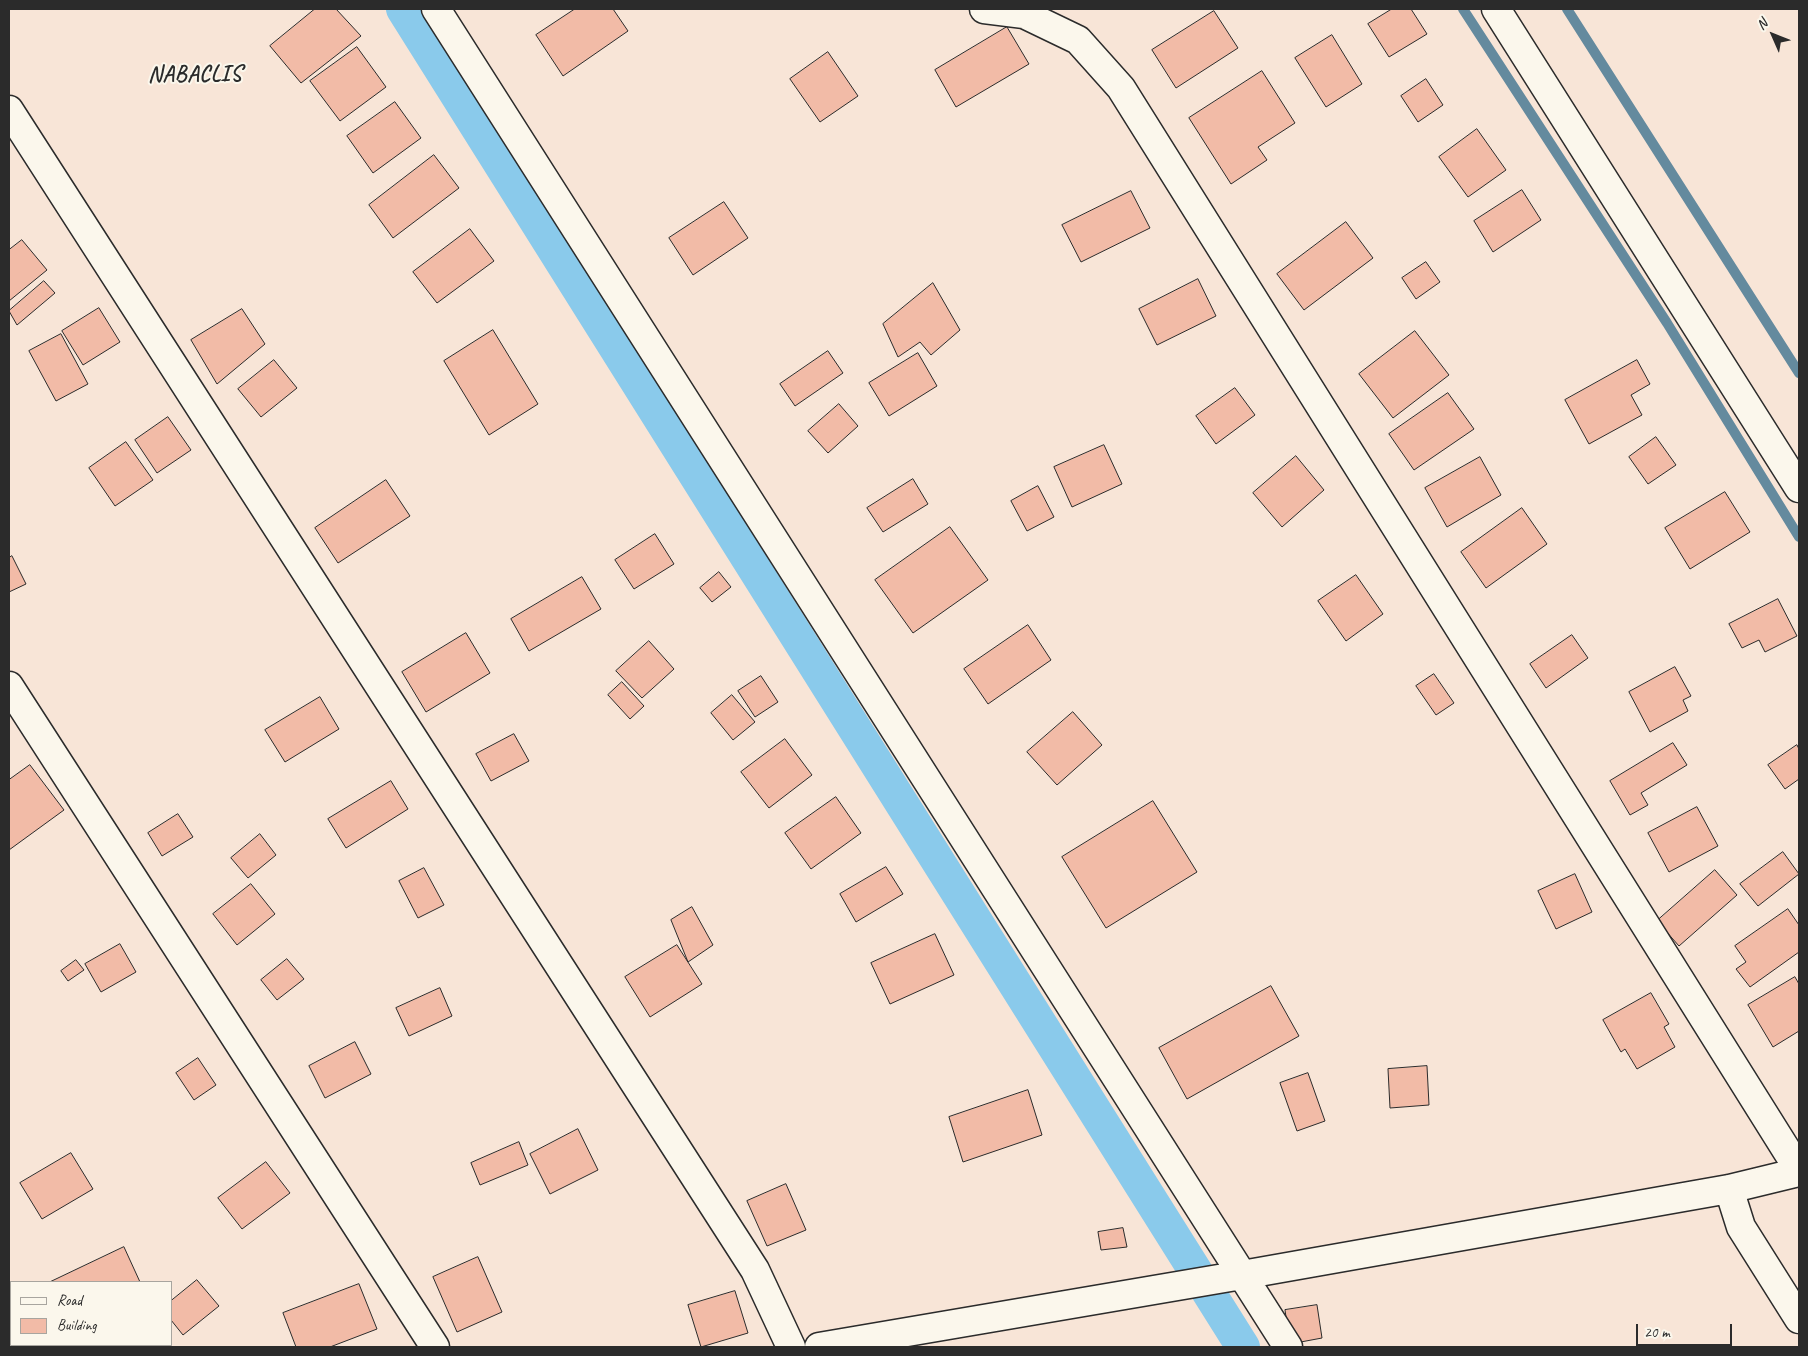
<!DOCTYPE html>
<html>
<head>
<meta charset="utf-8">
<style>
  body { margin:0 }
  #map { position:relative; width:1808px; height:1356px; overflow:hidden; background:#f8e5d7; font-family:Caveat,sans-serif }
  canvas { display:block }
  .frame { position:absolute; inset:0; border:10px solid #2b2b2b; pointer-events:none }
  .legend { position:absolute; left:10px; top:1281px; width:162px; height:65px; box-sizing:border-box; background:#fbf7ec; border:1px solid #a8a59f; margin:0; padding:6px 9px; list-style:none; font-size:15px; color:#2b2b2b }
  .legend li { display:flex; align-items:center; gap:10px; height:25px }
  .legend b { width:25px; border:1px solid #a8a59f }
  .north { position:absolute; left:1748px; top:10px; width:50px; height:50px; -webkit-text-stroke:4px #fbf7ec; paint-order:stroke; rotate:314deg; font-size:14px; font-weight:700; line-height:20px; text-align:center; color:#2b2b2b }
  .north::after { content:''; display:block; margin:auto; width:18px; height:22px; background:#2b2b2b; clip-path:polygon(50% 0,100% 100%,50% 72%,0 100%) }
  .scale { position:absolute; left:1636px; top:1324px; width:96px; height:22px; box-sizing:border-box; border:2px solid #2b2b2b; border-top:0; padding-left:6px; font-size:15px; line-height:18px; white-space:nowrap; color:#2b2b2b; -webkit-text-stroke:4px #fbf7ec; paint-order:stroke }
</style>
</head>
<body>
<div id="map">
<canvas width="1808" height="1356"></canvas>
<div class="frame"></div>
<ul class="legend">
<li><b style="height:6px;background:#fbf7ec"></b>Road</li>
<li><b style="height:14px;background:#f2bba7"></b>Building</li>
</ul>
<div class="north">N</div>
<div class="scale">20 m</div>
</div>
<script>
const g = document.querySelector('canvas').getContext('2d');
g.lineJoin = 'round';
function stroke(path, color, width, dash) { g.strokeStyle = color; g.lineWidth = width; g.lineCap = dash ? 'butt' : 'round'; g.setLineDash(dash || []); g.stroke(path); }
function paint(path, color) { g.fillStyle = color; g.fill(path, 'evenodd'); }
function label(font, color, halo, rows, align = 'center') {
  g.font = font + ' Caveat,sans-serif'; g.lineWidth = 4; g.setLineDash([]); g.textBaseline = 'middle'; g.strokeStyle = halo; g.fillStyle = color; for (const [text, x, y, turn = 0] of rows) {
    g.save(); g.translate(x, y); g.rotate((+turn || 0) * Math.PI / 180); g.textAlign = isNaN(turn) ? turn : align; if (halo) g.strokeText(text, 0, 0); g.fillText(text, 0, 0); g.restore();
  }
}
const stream = new Path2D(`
  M1463,9l204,314 132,214
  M1567,9l232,364`);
const canal = new Path2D(`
  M403,9l840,1338`);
const building = new Path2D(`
  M315,9h21l25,27 -60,47 -31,-37z
  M575,9h38l15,22 -65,45 -27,-41z
  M1392,9h19l16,25 -38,23 -21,-33z
  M1214,11l24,37 -62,40 -24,-38z
  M1007,27l22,37 -73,43 -21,-37z
  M1332,35l30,49 -36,23 -31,-49z
  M357,47l29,40 -46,34 -30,-40z
  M828,52l30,44 -38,26 -30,-43z
  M1262,71l33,52 -37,24 9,13 -36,24 -42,-66z
  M1426,79l17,26 -25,17 -17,-26z
  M395,102l26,36 -48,35 -26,-37z
  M1477,129l29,41 -38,27 -29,-40z
  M434,155l25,33 -66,50 -24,-33z
  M1522,190l19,30 -48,32 -19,-31z
  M1131,191l19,37 -69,34 -19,-37z
  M724,202l24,36 -55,37 -24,-37z
  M1346,222l27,36 -69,52 -27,-36z
  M470,229l24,32 -57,42 -24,-31z
  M22,240l25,30 -38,31v-51z
  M1426,262l14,20 -24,17 -14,-21z
  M1198,279l18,37 -59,29 -18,-36z
  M44,281l11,12 -38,32 -8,-14z
  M933,283l27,47 -29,25 -11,-13 -22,15 -15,-33z
  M99,308l21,34 -37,23 -21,-34z
  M242,309l23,35 -48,40 -26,-44z
  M493,330l45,74 -49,31 -45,-74z
  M1415,331l34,44 -56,43 -34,-44z
  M61,334l27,50 -32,17 -27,-50z
  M828,351l15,22 -48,33 -15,-22z
  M918,353l19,33 -48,30 -20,-33z
  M274,360l23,28 -36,29 -23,-28z
  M1637,360l13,24 -19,11 11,20 -53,29 -24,-44z
  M1235,388l20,27 -39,29 -20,-28z
  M1448,393l26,36 -60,41 -25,-36z
  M839,404l19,22 -30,27 -20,-22z
  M168,417l23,33 -34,23 -22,-33z
  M1656,437l20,28 -28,19 -19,-27z
  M126,442l27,38 -38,26 -26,-38z
  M1104,445l18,39 -50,23 -18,-40z
  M1296,456l28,34 -42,37 -29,-34z
  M1480,457l21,38 -54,32 -22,-39z
  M913,479l15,25 -45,28 -16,-24z
  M386,480l24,36 -72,47 -23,-35z
  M1038,486l16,31 -27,14 -16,-30z
  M1725,492l25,40 -60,37 -25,-41z
  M1522,508l25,36 -61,44 -25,-36z
  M950,527l38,53 -75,53 -38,-53z
  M655,534l19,30 -40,25 -19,-29z
  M12,556l14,28 -17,8v-34z
  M719,572l12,15 -19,15 -12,-14z
  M1356,575l27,39 -37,27 -28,-40z
  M582,577l19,32 -72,42 -18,-32z
  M1778,599l19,37 -32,16 -6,-12 -17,8 -13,-24z
  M1028,625l23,35 -63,44 -24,-35z
  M466,633l24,40 -64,39 -24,-40z
  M1572,635l16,23 -42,30 -16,-24z
  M649,641l25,28 -32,29 -26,-27z
  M1675,667l16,29 -8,4 5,11 -38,21 -21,-40z
  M1434,674l20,29 -18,12 -20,-29z
  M761,676l17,26 -23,15 -17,-26z
  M622,682l22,24 -14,13 -22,-24z
  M732,695l23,27 -22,18 -22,-27z
  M320,697l19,32 -54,33 -20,-32z
  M1073,712l29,33 -45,40 -30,-33z
  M514,734l15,27 -38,20 -15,-27z
  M785,739l27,36 -43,33 -28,-36z
  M1673,743l14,22 -46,28 7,12 -18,10 -20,-34z
  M1797,745l2,4v30l-14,10 -17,-24z
  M30,765l34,45 -55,40v-70z
  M391,781l17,28 -62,39 -18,-29z
  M836,797l25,36 -50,36 -26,-36z
  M1153,801l44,71 -91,56 -44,-71z
  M1697,807l21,39 -49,26 -21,-39z
  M178,814l15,23 -31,19 -14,-23z
  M260,834l16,21 -28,23 -17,-20z
  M1783,852l16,22 -41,32 -18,-22z
  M886,867l17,27 -47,28 -16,-28z
  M424,868l20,37 -26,13 -19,-37z
  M1715,870l22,25 -58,51 -22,-25z
  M1575,874l17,38 -36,17 -18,-38z
  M251,884l24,30 -38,31 -24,-31z
  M692,907l21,38 -25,17 -17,-42z
  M1788,909l11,16v27l-49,35 -14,-18 10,-7 -11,-16z
  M935,934l19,41 -64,29 -19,-41z
  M120,944l16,28 -35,20 -16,-28z
  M677,945l25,39 -52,33 -25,-40z
  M287,959l17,20 -27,21 -16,-20z
  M76,960l8,10 -16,11 -7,-10z
  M1795,977l4,7v47l-26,16 -25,-42z
  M1271,986l28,50 -112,63 -28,-51z
  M440,988l12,28 -43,20 -13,-28z
  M1651,993l18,31 -5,3 11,20 -38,22 -12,-20 -4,3 -18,-32z
  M355,1042l16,32 -46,24 -16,-32z
  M198,1058l18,27 -22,15 -18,-27z
  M1427,1066l2,39 -39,3 -2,-39z
  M1308,1073l17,48 -28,10 -17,-48z
  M1028,1090l14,45 -79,27 -14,-45z
  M578,1129l20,41 -48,24 -20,-40z
  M519,1142l9,23 -48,20 -9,-22z
  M71,1153l22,36 -51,30 -22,-36z
  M266,1162l24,31 -48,36 -24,-31z
  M786,1184l20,46 -39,16 -20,-45z
  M1123,1228l4,19 -26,3 -3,-18z
  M124,1247l16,35h-90z
  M478,1257l24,55 -45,20 -24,-55z
  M197,1280l22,26 -36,29 -12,-15v-19z
  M359,1284l18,45 -47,18h-34l-13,-34z
  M735,1291l13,42 -47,14 -13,-42z
  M1317,1305l5,33 -32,6 -5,-34z`);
const minor = new Path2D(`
  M436,9l852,1338
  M984,9l40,5 54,26 43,48 678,1082
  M1496,9l303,479
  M9,110l746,1160 36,77
  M9,686l426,661
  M1729,1189l12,38 58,92
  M9,1346v1
  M819,1347l423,-72 487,-86 70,-17`);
const districtNames = [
  ["NABACLIS",195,75]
];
stroke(stream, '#648a9e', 10);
stroke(canal, '#8acaeb', 34);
paint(building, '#f2bba7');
stroke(building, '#2b2b2b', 1);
stroke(minor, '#2b2b2b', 31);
stroke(minor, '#fbf7ec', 28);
g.letterSpacing = '1px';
label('bold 22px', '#2b2b2b', '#fbf7ec', districtNames);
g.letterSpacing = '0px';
</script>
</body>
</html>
